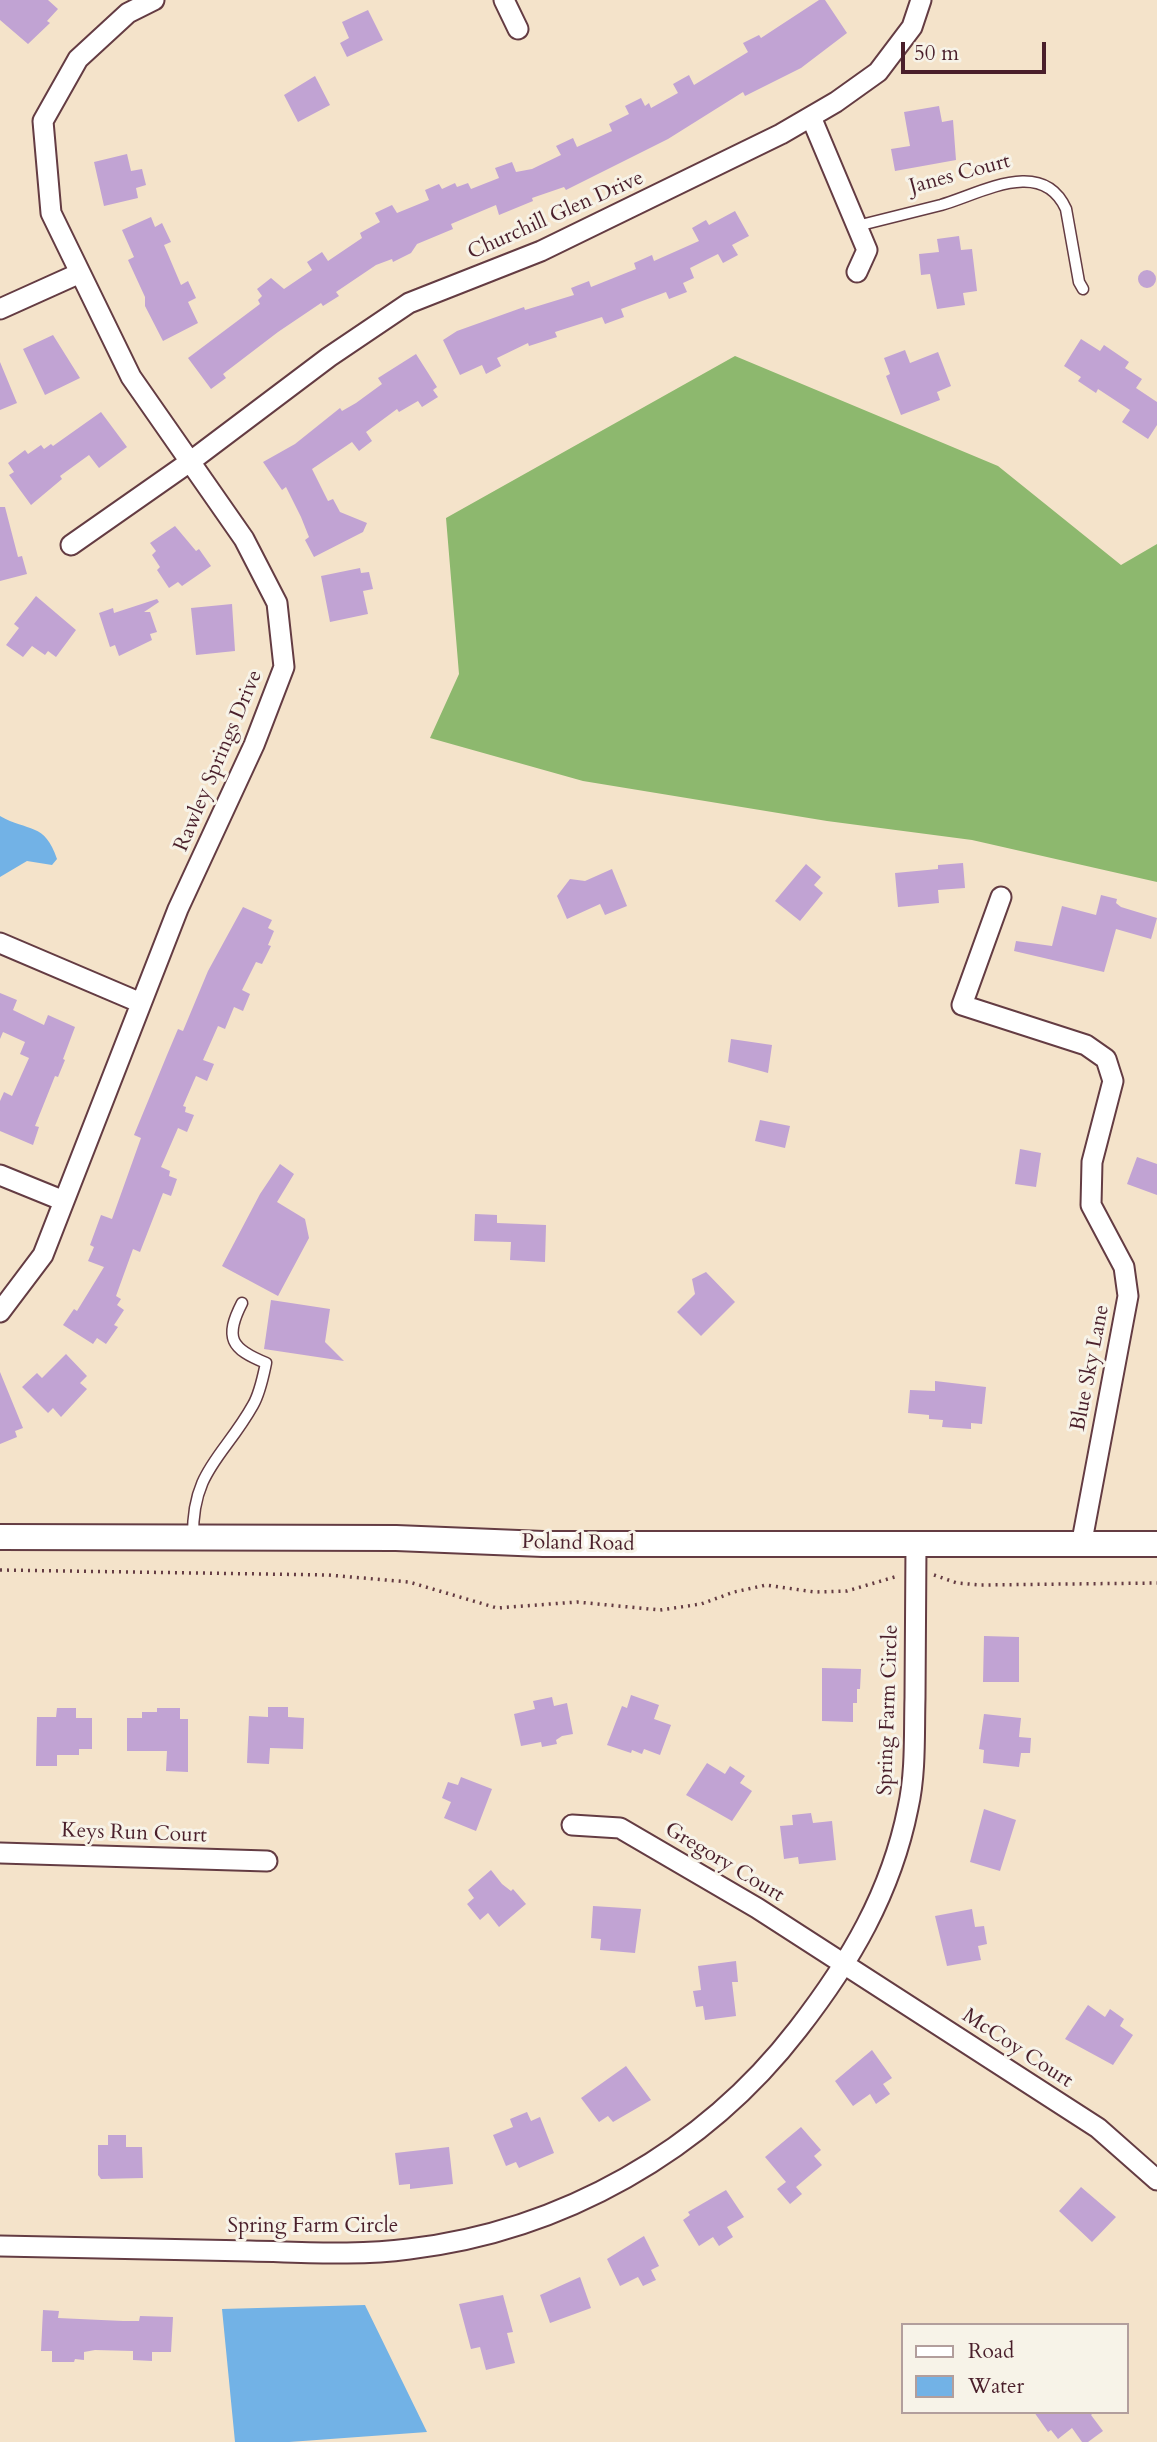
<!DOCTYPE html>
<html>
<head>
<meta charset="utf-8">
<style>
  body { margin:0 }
  #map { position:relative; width:1157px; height:2442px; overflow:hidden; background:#f4e3ca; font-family:Cardo,serif }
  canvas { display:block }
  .legend { position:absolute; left:901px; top:2323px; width:228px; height:91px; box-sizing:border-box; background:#f7f3e8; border:2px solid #b29e9c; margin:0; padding:9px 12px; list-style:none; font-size:21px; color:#4a1f2b }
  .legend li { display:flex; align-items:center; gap:14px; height:35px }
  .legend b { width:35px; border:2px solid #b29e9c }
  .scale { position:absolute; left:901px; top:42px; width:145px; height:32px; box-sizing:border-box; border:4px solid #4a1f2b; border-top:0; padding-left:9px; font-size:21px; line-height:24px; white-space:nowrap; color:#4a1f2b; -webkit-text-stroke:5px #f7f3e8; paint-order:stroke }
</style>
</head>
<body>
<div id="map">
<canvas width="1157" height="2442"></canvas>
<ul class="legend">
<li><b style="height:9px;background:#fff"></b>Road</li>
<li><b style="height:19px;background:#72b2e6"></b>Water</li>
</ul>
<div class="scale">50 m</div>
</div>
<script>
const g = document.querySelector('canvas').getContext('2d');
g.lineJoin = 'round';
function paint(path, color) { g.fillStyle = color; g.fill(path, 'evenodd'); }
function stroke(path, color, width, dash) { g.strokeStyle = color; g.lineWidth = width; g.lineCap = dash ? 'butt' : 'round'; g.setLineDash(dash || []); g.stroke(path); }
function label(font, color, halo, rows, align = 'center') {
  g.font = font + ' Cardo,serif'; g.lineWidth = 6; g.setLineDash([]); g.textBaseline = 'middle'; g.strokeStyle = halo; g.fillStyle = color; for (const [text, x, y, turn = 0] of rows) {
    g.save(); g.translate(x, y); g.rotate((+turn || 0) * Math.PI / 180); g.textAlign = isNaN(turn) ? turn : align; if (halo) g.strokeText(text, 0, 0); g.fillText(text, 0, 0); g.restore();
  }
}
const forest = new Path2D(`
  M735,356l263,110 123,99 36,-21v338l-185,-42 -145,-19 -244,-40 -153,-43 29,-64 -13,-156z`);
const water = new Path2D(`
  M0,816c28,16 45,6 57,43l-5,6 -25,-4 -27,16z
  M365,2305l62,127 -138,10h-54l-13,-133z`);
const building = new Path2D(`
  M0,0h48l10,9 -11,12 3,2 -22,21 -28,-24z
  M819,0h6l22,33 -46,35 -56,28 -2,-4 -75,47 -102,51 -2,-3 -32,11 1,3 -34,14 -3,-10 -45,19 2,5 -36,15 -6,9 -18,9 -1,-3 -16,6 -40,27 3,4 -16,10 -2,-3 -43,29 -55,42 3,4 -15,11 -23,-31 72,-54 -2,-4 4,-4 -5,-7 14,-11 13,11 28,-19 -5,-8 15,-10 6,9 34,-23 -2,-5 20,-11 -5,-9 17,-8 5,8 32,-13 -4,-10 14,-6 3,5 13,-6 2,4 11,-4 3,6 28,-11 -4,-10 17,-6 4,10 16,-3 29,-14 -5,-9 17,-8 4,9 35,-16 -3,-7 20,-10 -4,-8 16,-8 4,8 4,-3 2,5 27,-15 -5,-9 16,-9 5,10 54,-33 -5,-9 16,-8 2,3z
  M368,10l15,30 -36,17 -7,-14 9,-5 -7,-16z
  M315,76l15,29 -32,17 -14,-27z
  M939,106l3,16 11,-2 3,40 -61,11 -4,-22 19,-3 -6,-34z
  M127,154l4,17 11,-2 4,16 -10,3 2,10 -34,8 -10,-44z
  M735,211l14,25 -17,9 6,10 -15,8 -5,-9 -28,14 4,10 -11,5 4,9 -18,7 -3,-7 -45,17 3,8 -19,7 -3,-7 -47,15 2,5 -28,9 -1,-3 -31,15 4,8 -15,8 -4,-9 -22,10 -17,-35 14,-9 67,-24 1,3 49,-15 -3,-7 18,-7 2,6 45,-18 -2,-6 18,-8 2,6 45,-20 -7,-13 14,-8 3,5z
  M151,217l4,10 7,-4 9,19 -7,3 17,40 7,-4 8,17 -8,4 10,21 -35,18 -18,-35v-9l-17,-37 6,-3 -12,-27z
  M959,236l2,14 11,-1 5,42 -14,2 2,12 -28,4 -7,-35 -9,1 -2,-21 20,-2 -2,-13z
  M1138 279a9 9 0 1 1 18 0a9 9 0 1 1-18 0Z
  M53,335l27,43 -35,17 -22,-46z
  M1081,339l19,12 4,-6 25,17 -4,6 17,11 -6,9 21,14v23l-9,14 -26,-17 8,-12 -32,-21 -2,4 -18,-12 3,-4 -17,-11z
  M905,350l5,13 28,-11 13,34 -14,6 3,8 -39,15 -15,-39 4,-2 -6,-16z
  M416,354l21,33 -4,3 5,7 -16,10 -4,-6 -19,11 -2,-3 -31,23 6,9 -13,10 -7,-9 -40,27 16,32 5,-2 7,13 27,11 -4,9 -49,25 -9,-17 4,-3 -8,-20 -15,-30 -4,3 -19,-28 32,-18 45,-36 2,3 14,-8 26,-19 -4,-6z
  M0,362l17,41 -17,7z
  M101,412l26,35 -28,21 -10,-13 -29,21 2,3 -31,26 -22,-30 5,-3 -6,-9 17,-13 3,4 13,-9 3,4 7,-5 2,2z
  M0,507h5l13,50 4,-1 5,18 -27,7z
  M175,526l21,25 3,-2 12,17 -29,20 -4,-4 -9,6 -12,-18 3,-3 -8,-12 4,-4 -6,-8z
  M360,568l1,5 8,-1 4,17 -10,2 5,23 -38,8 -9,-46z
  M36,596l40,34 -20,27 -8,-6 -3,4 -13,-9 -9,11 -17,-12 13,-17 -5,-4z
  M157,599l2,3 -15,10h6l7,20 -7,2 2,6 -33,16 -4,-11 -5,2 -11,-34 14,-5 1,5z
  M232,604l3,47 -39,4 -5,-47z
  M963,863l2,25 -27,2 1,13 -41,4 -3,-34 43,-4v-4z
  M806,864l15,13 -7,8 9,8 -23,28 -25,-20z
  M612,869l15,37 -22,9 -5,-11 -33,15 -10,-23 13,-17 15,2z
  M1101,895l16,4 -1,4 5,4 36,11 -6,21 -35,-10 -12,43 -90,-21 2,-10 36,5 10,-40 34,9z
  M243,907l29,13 -4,8 6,3 -6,14 3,1 -9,18 -6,-2 -14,28 8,4 -7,17 -9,-4 -9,22 -7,-3 -15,34 11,4 -7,17 -11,-5 -13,30 3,1 -1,5 9,3 -7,17 -9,-4 -17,39 9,4 -1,5 8,3 -6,17 -8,-3 -23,59 -7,-3 -17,47 5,3 -4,6 7,5 -10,15 4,2 -12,17 -9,-6 -4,6 -30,-19 11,-16 3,2 27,-44 -16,-6 6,-14 -4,-2 11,-30 11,4 29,-81 -7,-3 33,-80 11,-26 5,2 25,-60z
  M0,993l17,7 -4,10 31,15 4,-10 27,12 -12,32 2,1 -7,17 -3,-1 -20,50 4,1 -6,18 -33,-14v-30l4,-9 8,4 17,-38 -9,-4 5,-12 -22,-10 -3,7z
  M731,1039l41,6 -4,28 -40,-11z
  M760,1120l30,6 -5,22 -30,-7z
  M1020,1149l21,4 -5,34 -21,-3z
  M1137,1157l20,7v31l-30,-11z
  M280,1164l14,10 -17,28 28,17 4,19 -31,58 -56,-30 38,-72z
  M475,1214l22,1v8l49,2 -1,37 -35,-2 1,-18 -37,-1z
  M706,1272l29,30 -34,34 -24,-24 18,-18 -3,-15z
  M271,1300l59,9 -5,33 19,19 -80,-12z
  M66,1354l21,22 -7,7 7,6 -26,28 -8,-9 -5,5 -26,-26 15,-14 5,5z
  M0,1372l23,56 -8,3 2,6 -17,7z
  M935,1381l51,6 -4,37 -11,-1v6l-29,-2 1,-7 -14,-1v-4l-21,-2 2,-23 25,1z
  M984,1636l35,1v45h-36z
  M822,1668l39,1 -1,20h-3v14h-4v19l-31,-1z
  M631,1695l28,10 -5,14 17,6 -11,30 -16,-6 -2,5 -10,-4 -1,3 -24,-8 15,-39 5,2z
  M552,1697l2,9 13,-3 6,31 -11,2 -6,4 1,4 -15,3 -1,-5 -20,4 -7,-32 21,-5 -2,-8z
  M268,1707h20v10l16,1 -1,31 -33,-1 -1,16 -22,-1 2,-47 19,1z
  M57,1708h19v10h16v31h-13v6h-22v11h-21l1,-49h19z
  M157,1708h23v11h8v53l-22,-1 1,-20h-40v-33h15v-6h15z
  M984,1714l37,4 -2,19 12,1 -1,15h-9l-2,14 -36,-4 1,-13 -5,-1z
  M707,1763l18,11 5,-8 15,10 -5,7 12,8 -20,30 -46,-26z
  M461,1777l31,12 -16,42 -32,-13 7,-16 -9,-4 6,-16 10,3z
  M984,1809l32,11 -16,51 -30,-9z
  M811,1813l2,10 19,-2 4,39 -37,4 -1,-7 -14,2 -4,-33 13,-1 -1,-10z
  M491,1870l11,14 9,7 2,-2 13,15 -27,23 -11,-14 -8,7 -13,-16 7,-6 -6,-8z
  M593,1906l48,3 -6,44 -35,-3 1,-11 -10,-1z
  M972,1909l3,18 9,-1 3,18 -9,2 3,14 -34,6 -12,-50z
  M736,1961l2,21h-6l4,34 -31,4 -2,-14 -7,1 -3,-16 8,-1 -3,-24z
  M1088,2005l17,12 5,-8 14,10 -4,7 13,9 -20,30 -48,-26z
  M872,2050l20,28 -9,6 7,10 -14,10 -6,-10 -17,12 -18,-25z
  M626,2066l25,34 -38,22 -5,-6 -9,6 -18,-24z
  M527,2112l4,9 9,-4 14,36 -35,15 -3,-6 -10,4 -13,-31 20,-8 -3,-8z
  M801,2127l20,23 -7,6 8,9 -26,22 6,7 -12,10 -13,-15 9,-7 -21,-25z
  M108,2135h18v12h16l1,31 -42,1 -3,-4v-30h10z
  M449,2147l4,37 -43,5v-5l-11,1 -4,-32z
  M1081,2187l35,30 -24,25 -33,-31z
  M726,2190l18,27 -17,10 6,10 -14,9 -6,-9 -14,9 -16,-26 7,-5 -2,-3z
  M644,2236l15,30 -8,4 5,10 -13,6 -5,-9 -18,9 -13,-27z
  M580,2277l11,31 -41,15 -10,-28z
  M503,2295l10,37 -6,1 8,30 -29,7 -6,-23 -9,2 -12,-45z
  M43,2310l16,1 -1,7 65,3h16l1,-5 33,1 -2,35h-19v9l-19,-1v-9l-38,-1 -11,2v8l-9,-1 -1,3h-22v-11h-11z
  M1034,2412h60l-3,3 12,16 -15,11h-6l-10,-14 -14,11 -7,-9 -3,2z`);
const path = new Path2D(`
  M0,1570l328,5 81,7 88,26 80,-6 83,8 41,-6 33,-12 32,-7 49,7 32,-1 51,-15
  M934,1575l23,8 23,2 177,-2`);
const service = new Path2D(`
  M857,226c28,-7 56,-14 84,-21 39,-11 101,-49 125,4l13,73 4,7
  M193,1537c-1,-67 31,-80 60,-132 7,-12 10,-28 13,-42 -35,-14 -42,-25 -24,-60`);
const minor = new Path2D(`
  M504,0l14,29
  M811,117l56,133 -10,22
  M0,309l80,-36
  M71,545l120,-84 138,-104 80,-54 132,-52 240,-117 55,-32 42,-30 34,-45 9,-27
  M1001,897l-39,108 124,40 20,14 7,22 -21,81 -1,43 33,62 4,29 -47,250
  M0,943l141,60
  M0,1175l64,26
  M0,1312l43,-57 135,-346 76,-164 30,-78 -7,-64 -33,-64 -113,-162 -80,-164 -8,-92 35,-62 50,-46 26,-13
  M572,1825l48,3 137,80 341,220 59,52
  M0,1853l267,8
  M0,2246c83,2 167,3 250,5 53,1 107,5 159,-2 153,-18 295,-98 389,-220 52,-67 93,-136 110,-221 8,-36 6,-74 7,-110 0,-51 1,-102 1,-153`);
const tertiary = new Path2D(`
  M0,1537l396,1 147,6h614`);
const streetNames = [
  ["Janes Court",960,175,-15],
  ["Churchill Glen Drive",556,216,-24],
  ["Rawley Springs Drive",219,761,-67],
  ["Blue Sky Lane",1091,1368,-79],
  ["Poland Road",578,1544,1],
  ["Spring Farm Circle",889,1710,-88],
  ["Keys Run Court",134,1834,2],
  ["Gregory Court",724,1863,31],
  ["McCoy Court",1017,2049,33],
  ["Spring Farm Circle",313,2227]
];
paint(forest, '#8db86e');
paint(water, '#72b2e6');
paint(building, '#c1a3d3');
stroke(service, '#643c43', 13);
stroke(minor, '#643c43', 23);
stroke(tertiary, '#643c43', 28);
stroke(path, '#643c43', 3.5, [2, 5]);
stroke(service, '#fff', 10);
stroke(minor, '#fff', 19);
stroke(tertiary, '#fff', 24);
label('21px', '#4a1f2b', '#f7f3e8', streetNames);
</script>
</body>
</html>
